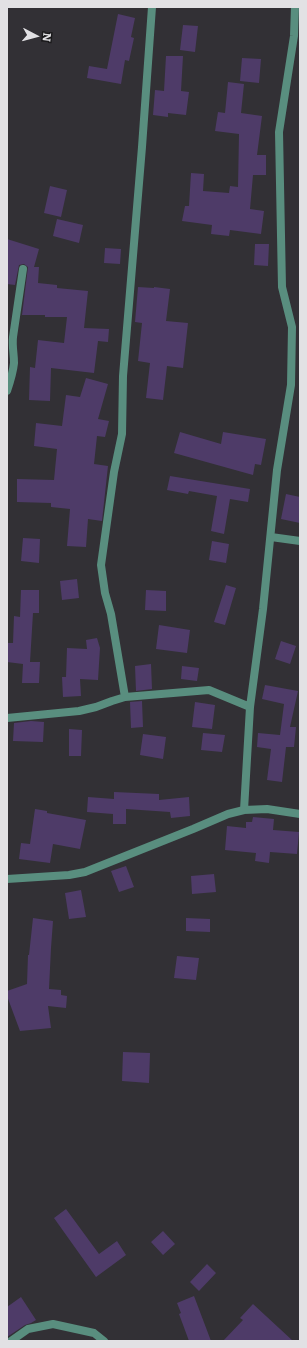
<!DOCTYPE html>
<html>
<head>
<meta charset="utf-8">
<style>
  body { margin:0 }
  #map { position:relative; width:307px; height:1348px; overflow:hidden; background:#323035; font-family:Literata,serif }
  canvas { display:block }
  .frame { position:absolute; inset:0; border:8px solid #e2e1e4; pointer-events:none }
  .north { position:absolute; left:16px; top:16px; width:40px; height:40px; -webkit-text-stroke:3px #1a191b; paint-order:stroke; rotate:96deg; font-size:11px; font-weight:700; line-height:16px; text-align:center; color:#e2e1e4 }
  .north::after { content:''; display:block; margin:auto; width:14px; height:18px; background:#e2e1e4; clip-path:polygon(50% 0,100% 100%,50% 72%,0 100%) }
</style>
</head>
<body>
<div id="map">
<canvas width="307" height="1348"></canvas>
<div class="frame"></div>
<div class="north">N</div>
</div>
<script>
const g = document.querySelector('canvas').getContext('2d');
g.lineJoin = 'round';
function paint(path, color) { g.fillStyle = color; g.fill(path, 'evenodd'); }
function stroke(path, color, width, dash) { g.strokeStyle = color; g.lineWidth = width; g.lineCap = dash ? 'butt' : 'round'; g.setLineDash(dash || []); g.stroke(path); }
const building = new Path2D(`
  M118,14l17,4 -4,19 3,1 -5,23 -4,-1 -4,24 -34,-6 2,-12 18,3z
  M183,25l15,1 -3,26 -15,-2z
  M166,56h17l-2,35 8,1 -3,23 -18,-2v4l-15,-2 2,-25 9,1z
  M242,58l19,1 -2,24 -19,-2z
  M228,82l16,2 -3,29 21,3 -5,39h9v20h-13l-3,34 14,2 -3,23 -31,-4 -1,6 -18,-2 1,-9 -30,-4 3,-15h4l2,-33 13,1 -1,17 26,2 1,-7 8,1 1,-53 -24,-3 3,-19 7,1z
  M50,186l17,4 -6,27 -17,-4z
  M57,219l26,6 -4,18 -26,-7z
  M7,239l32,10 -5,18h5l-1,16 19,2v3l31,3 -4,37 25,1 -1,13 -10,-1 -4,32 -43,-5 -1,33 -21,-1 1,-33 5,1 3,-28 26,3 3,-26h-22v-2h-23l6,-48 -4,-3 -5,1 -4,20 -8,-1z
  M255,244h14l-1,22 -14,-1z
  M105,248l16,1 -1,15 -16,-1z
  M138,287l16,1v-1l16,2 -4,32 22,2 -5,45 -16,-2 -4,34 -17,-2 4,-35 -12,-2 4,-38 -7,-1z
  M86,378l22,6 -10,35 11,2 -4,16 -8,-1 -3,28 14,2 -6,55 -14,-2 -2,28 -19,-1 3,-37 -19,-2v-4l-34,-1v-23l37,1 3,-31 -23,-3 2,-23 26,3 4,-31 14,2z
  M180,432l41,12 2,-12 43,7 -5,26 -6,-1 -2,11 -79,-22z
  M170,476l80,13 -2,13 -18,-3 -6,35 -13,-3 6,-35 -28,-5 -1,3 -21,-4z
  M286,494l14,3v26l-19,-4z
  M23,538l17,1 -1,24 -18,-2z
  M212,541l17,3 -3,19 -17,-3z
  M77,579l2,19 -17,2 -2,-19z
  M226,585l10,3 -11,37 -11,-3z
  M21,590h18v23h-6l-3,49h10l-1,21h-17l1,-19 -16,-2v-19h6l1,-27 6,1z
  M146,590l20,1v20l-21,-1z
  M159,625l31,5 -3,23 -31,-4z
  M97,638l3,10 -2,32 -18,-1 1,17 -18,1 -1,-20h4l1,-29 20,1 -1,-9z
  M281,641l15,5 -6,18 -15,-5z
  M151,664l1,25 -16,2 -1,-25z
  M182,666l17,2 -2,13 -16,-2z
  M265,685l33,6 -8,36h6l-2,20h-8l-4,35 -15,-2 4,-31 -14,-2 1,-14 22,2 4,-31 -22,-5z
  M142,701l1,26 -12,1 -1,-26z
  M195,702l20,3 -3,24 -20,-2z
  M31,721l13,1 -1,20 -30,-1 1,-18z
  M69,729l13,1 -1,26h-12z
  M203,733l22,2 -3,17 -21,-2z
  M143,734l23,3 -3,22 -23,-4z
  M114,792l45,2v6l30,-3 1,19 -19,2 -1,-6 -44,-3v15h-13v-10l-26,-2 1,-15 26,2z
  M35,809l12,2v2l39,7 -6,29 -27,-5 -3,19 -31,-4 2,-16 9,1z
  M253,817l21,2 -1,11 26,2 -2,22 -27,-2 -1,11 -14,-2 1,-8 -31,-3 2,-24 19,2v-6h6z
  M126,866l8,21 -15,5 -8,-21z
  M214,874l2,18 -24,2 -1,-18z
  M81,890l5,27 -17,2 -4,-26z
  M33,918l20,3 -2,27 -2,41 12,1v5l6,1 -1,12 -18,-2 3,22 -31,3 -13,-35v-5l20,-7 1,-29h1z
  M186,918l24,1v13l-24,-1z
  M177,956l22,2 -3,22 -22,-2z
  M123,1052l27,1 -1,30 -27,-2z
  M66,1209l33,45 18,-13 9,14 -30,22 -42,-59z
  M163,1231l12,13 -12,11 -12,-13z
  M207,1264l9,9 -17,18 -9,-9z
  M194,1296l17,45h-22l-10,-27 2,-1 -4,-10z
  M21,1297l15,23 -5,3 -6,2 -18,12v-30z
  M253,1304l40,37h-70l20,-21 -3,-2z`);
const street = new Path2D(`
  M7,391c3,-9 6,-18 7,-28 0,-9 -2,-17 -1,-26l10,-68
  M271,537l29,4
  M125,697l-14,-83 -6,-21 -4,-28 13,-93 8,-38 1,-58 19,-229 10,-140
  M7,718l72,-7 17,-4 16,-6 13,-4 84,-7 41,17
  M244,810l6,-103 13,-98 14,-139 14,-85 1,-58 -10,-40 -3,-155 15,-96 1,-29
  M7,879l62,-4 16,-3 108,-43 35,-15 16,-4 23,-1 33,5
  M11,1341l17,-12 25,-5 41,9 10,8`);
paint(building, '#4e3b68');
stroke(street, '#598e7f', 8);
</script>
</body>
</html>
